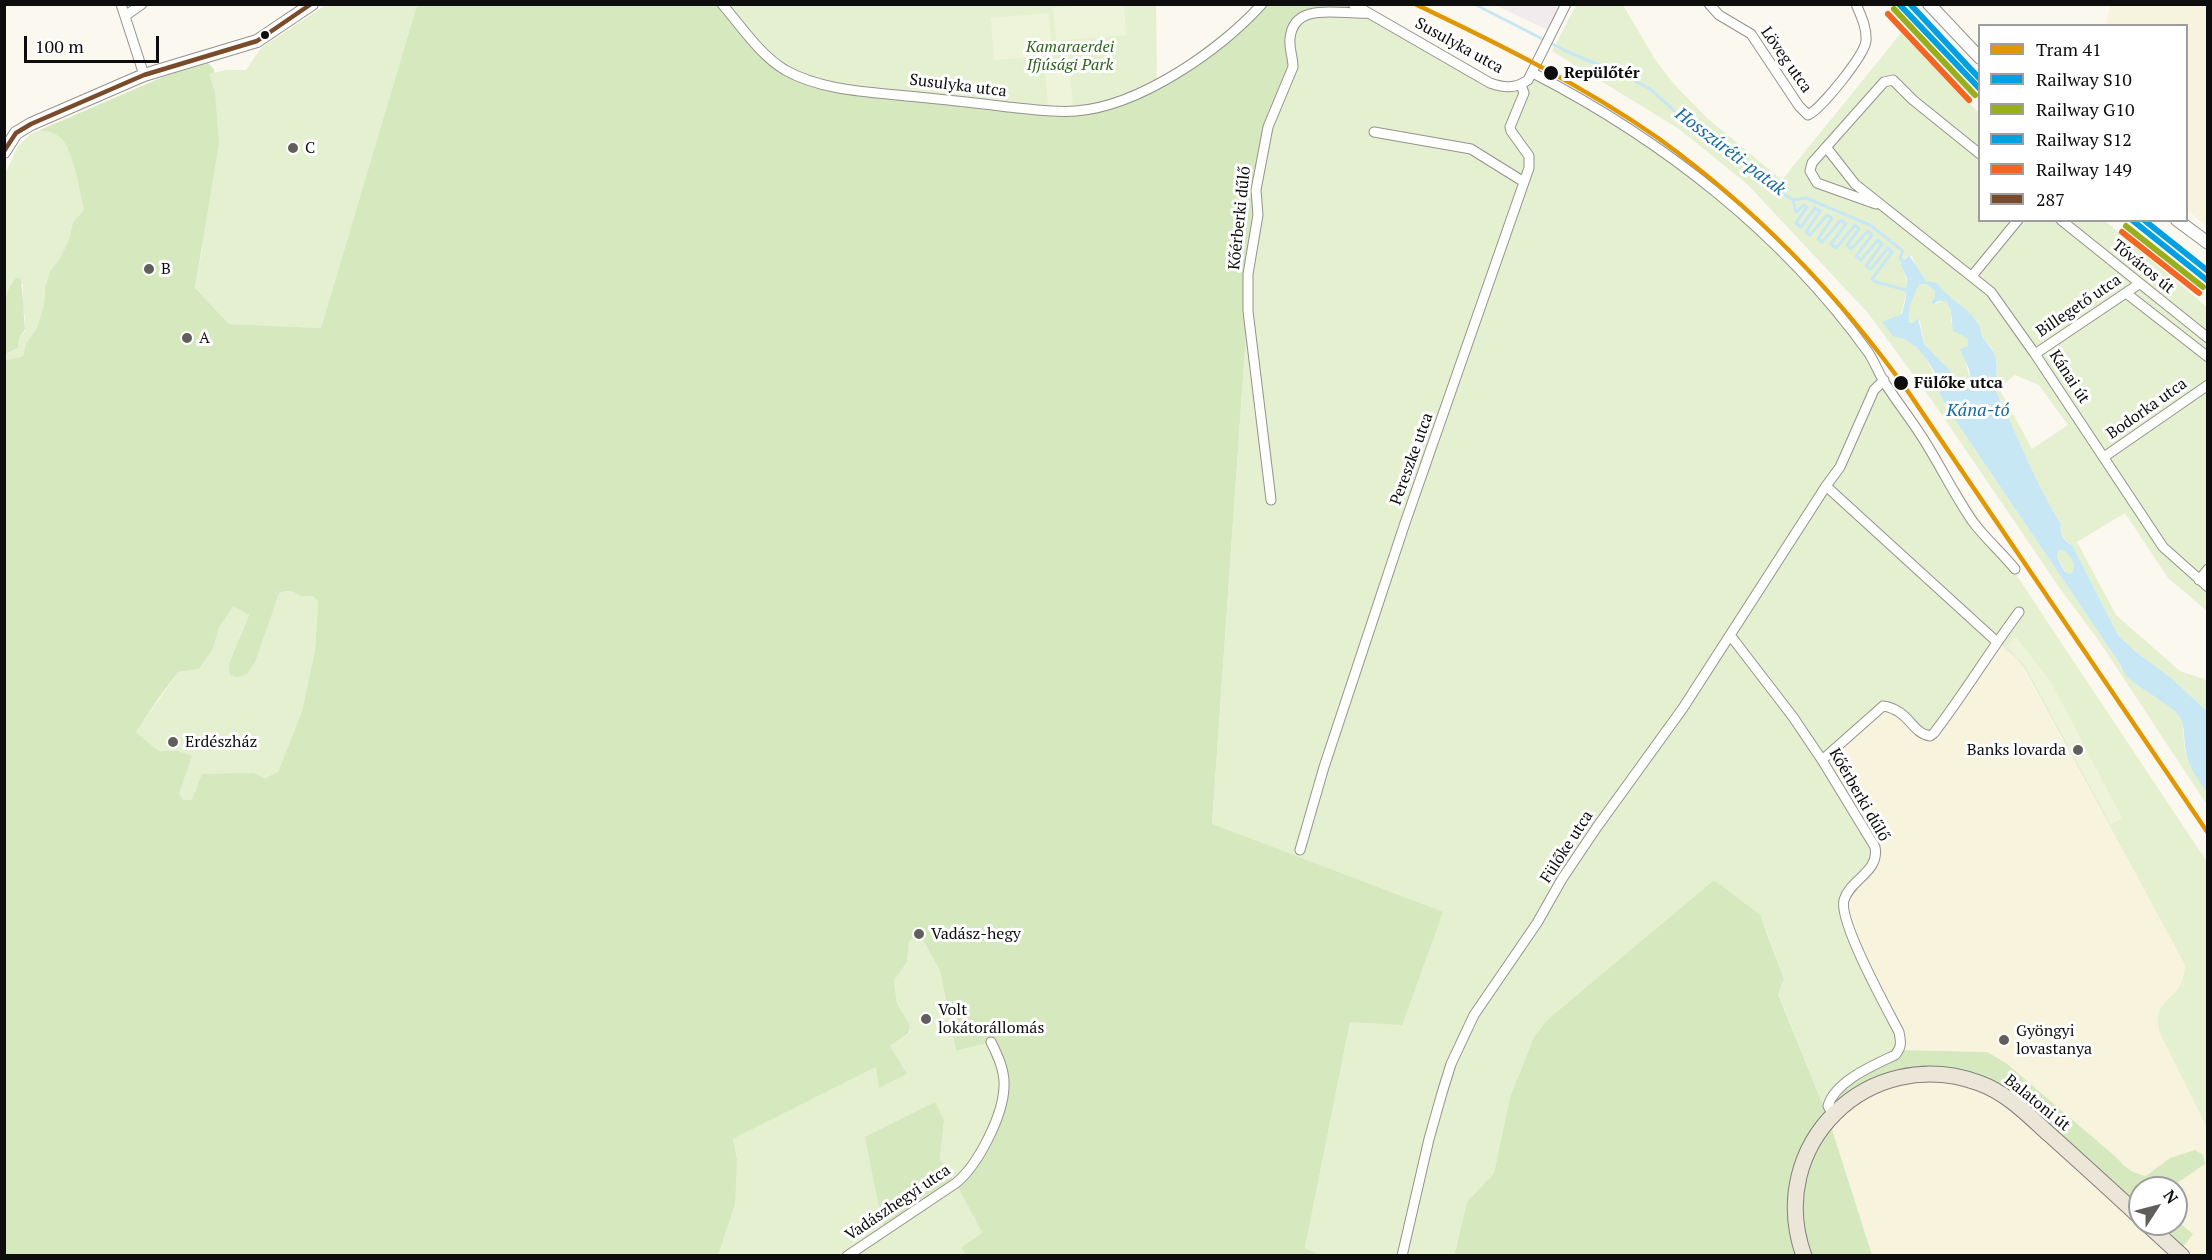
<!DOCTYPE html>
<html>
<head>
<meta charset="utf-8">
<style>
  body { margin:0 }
  #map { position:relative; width:2212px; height:1260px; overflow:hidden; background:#fbf8f0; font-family:"PT Serif",serif }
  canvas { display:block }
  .frame { position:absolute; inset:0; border:6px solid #0d0d0d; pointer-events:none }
  .legend { position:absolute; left:1978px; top:24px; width:210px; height:198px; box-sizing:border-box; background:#fff; border:2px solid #9e9e9e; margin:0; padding:8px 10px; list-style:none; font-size:18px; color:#0d0d0d }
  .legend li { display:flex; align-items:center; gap:12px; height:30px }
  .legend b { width:30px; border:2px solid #9e9e9e }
  .north { position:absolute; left:2128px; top:1176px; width:60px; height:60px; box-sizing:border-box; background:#fff; border:2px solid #9e9e9e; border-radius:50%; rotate:54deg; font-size:16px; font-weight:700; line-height:24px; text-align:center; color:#0d0d0d }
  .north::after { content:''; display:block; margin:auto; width:21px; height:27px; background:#605f5c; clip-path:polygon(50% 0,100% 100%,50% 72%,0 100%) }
  .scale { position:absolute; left:24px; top:36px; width:135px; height:27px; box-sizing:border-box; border:3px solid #0d0d0d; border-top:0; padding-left:8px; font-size:18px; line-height:21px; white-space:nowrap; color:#0d0d0d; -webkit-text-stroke:4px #fff; paint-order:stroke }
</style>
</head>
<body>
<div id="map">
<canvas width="2212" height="1260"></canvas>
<div class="frame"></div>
<ul class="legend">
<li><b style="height:8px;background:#e09701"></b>Tram 41</li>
<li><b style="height:8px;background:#00a0e3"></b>Railway S10</li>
<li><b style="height:8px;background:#98ae1c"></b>Railway G10</li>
<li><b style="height:8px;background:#00a0e3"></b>Railway S12</li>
<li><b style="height:8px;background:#f26522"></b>Railway 149</li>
<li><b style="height:8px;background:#7a4b2a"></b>287</li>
</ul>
<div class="north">N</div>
<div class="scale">100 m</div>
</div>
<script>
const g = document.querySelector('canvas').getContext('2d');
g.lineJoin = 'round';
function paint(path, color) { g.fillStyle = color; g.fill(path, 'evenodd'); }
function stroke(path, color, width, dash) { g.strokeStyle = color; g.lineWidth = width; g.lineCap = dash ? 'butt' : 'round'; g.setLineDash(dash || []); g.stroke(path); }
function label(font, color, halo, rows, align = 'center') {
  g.font = font + ' "PT Serif",serif'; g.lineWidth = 6; g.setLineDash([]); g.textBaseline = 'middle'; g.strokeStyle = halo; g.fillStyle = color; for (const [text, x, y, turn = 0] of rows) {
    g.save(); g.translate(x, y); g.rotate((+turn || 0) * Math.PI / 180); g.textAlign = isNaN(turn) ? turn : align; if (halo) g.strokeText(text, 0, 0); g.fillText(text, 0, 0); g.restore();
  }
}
const industrial = new Path2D(`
  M1495,5h65l-12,25z`);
const farmland = new Path2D(`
  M2110,5h97v221l-20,-16 -1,-184 -80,-1z
  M1997,642l20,17 7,11 161,295v11l-5,12 -19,20 -2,24 48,96v127h-19l-6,-7 -1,-24 -5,-13v-23h-6l35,-24 -35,-6 -18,15 -6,3 -8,-1 -12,-8 -10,-10 -110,-94 -19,-11 -88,-2 -55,-133 -22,-157 56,-52z
  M1887,1080l94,3 200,172h-309l-43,-135z`);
const green = new Path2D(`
  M326,5h91l-96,323 -92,-4 -34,-36 7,-39 7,-175 17,-4h20l15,-22z
  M725,5h431l1,75c-19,9 -42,22 -64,26 -49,8 -101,-4 -150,-10 -44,-5 -120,-6 -157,-29 -24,-15 -42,-42 -61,-62z
  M1576,5h47l33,56 17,22 34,35 75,62 119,-147 78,80 1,107 125,1 102,86v304l-39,-33 -43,-65 -48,29 39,73 64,56 24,8 3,3v29l-37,-34 -34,-25 -18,-17 -46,-90c-8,-4 -13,-12 -11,-20l-22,-40 -43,-94 -2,-11 3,-8v-10l-5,-14 -7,-7 -9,-21 -21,-19 -29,-20 -9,-11 -5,-14h-5l-7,8c12,22 6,28 1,50 -2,7 0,17 0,24 30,11 34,45 46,70l173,256 1,5 17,17 31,20 10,10 3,5 3,30 14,30 8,12v12l-108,-164 -38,-51 -128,-188 -65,-89 -121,-129 -68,-55 -127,-78zM2015,375l24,10 29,40 -36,24 -33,-61z
  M1361,14l144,73 28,-14 73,41 133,97 114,122 101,156 4,-2 249,375v266l-48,-96c0,-5 -2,-11 -1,-15 3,-21 26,-20 27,-52l-160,-295 -8,-11 -20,-17 -67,94 -47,-30 -61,54 55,95 -35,52 59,136 -72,77 -51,-127 6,-14 -17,-47 -53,-52 -167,140 -13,17 -24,60 -16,76 -27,29 -13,53h-134l-15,-7 45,-226 -138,-197 44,-635 34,-151 14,-23z
  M40,130c5,2 13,2 18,6 16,11 21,55 26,74l-11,12 -4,18 -10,20 -9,11 -5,16 -1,17 -7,24 -11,15 -3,13 -18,5v-7l13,-6 1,-10 6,-7v-13l-3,-15 1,-19 -11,-3 -7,27v-134l13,-28 14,-13z
  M1918,284h8l9,7v13l8,-4 4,2 4,10v10l16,16 1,8 -4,10 7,27 -4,5 -43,-44 -4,-23 -3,-2 -4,4 -4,1 1,-19z
  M2062,550c8,3 13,12 12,20l-4,4 -4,-1 -9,-17 1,-5z
  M285,591h6l10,5h12l5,6 -3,48 -13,61 -24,61 -15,6 -9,-5 -62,27 -9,1 -4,-8 -1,-42h-19l-23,-19 42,-60 21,-3 14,-20 6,-21 14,-23 16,9 -20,49 51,-70z
  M920,932l20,39 16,80 35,-9 13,44 -20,60 -29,35 -15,-22 4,-39 -79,17 91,46 26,50 -21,14 5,8 -248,1 19,-97 -4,-20 143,-72 14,-21 20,-13v-7l-13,-23 -3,-22 13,-19 2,-22z`);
const forest = new Path2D(`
  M417,5h308l51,54 25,15 45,11 207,24 21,-1 37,-6 46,-22 23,-14 68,-52 16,-9h82l15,9 -36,-3 -29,11 -3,34 -37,134 -44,634 231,88 -41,113 -52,-3 -45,226 15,7h-354l-5,-8 21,-14 -26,-50 -71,45 -3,-6 -17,-85 70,-35 9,18 -4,39 14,22 21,-18 29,-77 -13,-44 -35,9 -16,-80 -21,-39 -10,9 -2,21 -13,19 3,22 13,23 -1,7 -19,13 17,28 -28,14 -3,-21 -143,72 4,20 -2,45 -17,51h-713l-1,-894 19,-5 3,-13 11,-15 7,-24 1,-17 5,-16 9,-11 10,-20 4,-18 11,-12c-5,-19 -10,-63 -26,-74 -5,-4 -13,-4 -18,-6l125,-54 43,-13 6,6v4l-5,1 6,19 4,50 -24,145 34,36 92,4zM285,591h6l10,5h12l5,6 -3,48 -13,61 -24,61 -14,6 -10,-5 -52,1 -10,26h-9l-4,-7 13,-37 -14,-5h-19l-23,-19 24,-36 18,-24 21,-3 14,-20 6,-21 14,-22 16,9 -20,48 1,12 7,2 10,-3 8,-12 23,-66 2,-3z
  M16,278l5,1 4,50 -6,9 -1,10 -13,6c-1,-20 -5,-62 11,-76z
  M1714,880l46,35 24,64 -6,15 51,126 43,135 -418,1 13,-54 27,-29 16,-76 24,-60 13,-17z
  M1899,1050l88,2 19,11 110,94c9,10 17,17 30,19l24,-18 25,-8 8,5 2,9 -35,24h-30v22l-142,-127c-62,-30 -111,-18 -164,22l-6,-2 5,-8z
  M2176,1211l5,13 12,10 -11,14 -27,-24h21z`);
const pitch = new Path2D(`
  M1095,4l29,1 2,30 -70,6 -3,-33z
  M1049,13l3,43 -58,4 -3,-42z
  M1069,63l4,42 -25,2 -3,-42z
  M2016,637l35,45 71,136 -11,7 -86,-159 -18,-20z`);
const water = new Path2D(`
  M1909,255l17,26 11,2c10,15 29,23 40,39 4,5 3,11 7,17 4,7 10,10 12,20 2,11 -1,21 0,32l43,94 22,40c-2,8 3,17 11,20l46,90 18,17 34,25 37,34v82c-9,-13 -18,-26 -21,-41 -3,-12 0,-26 -7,-36 -13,-17 -54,-31 -59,-52l-173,-256 -7,-15 -6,-22 -7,-11 -11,-13 -12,-8 -11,-3 -11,-14 20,-8 4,-17 1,-19 -7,-14zM1919,284h7l9,7v6l-4,5 3,2c4,-4 8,-4 13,-2l4,10 2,19 14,7 1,8 -8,3 9,20 2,14 -4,5 -43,-44 -6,-26 -5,5h-4l1,-18zM2062,550c7,3 13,12 12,20l-4,4 -5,-2 -8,-15 1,-6z`);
const stream = new Path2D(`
  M1474,4l94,48 62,26 20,11 29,26 27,18 21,21 22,10 15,10 18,19 11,7 13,-2 64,27 33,26 -3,7 4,5
  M1793,200l3,12 8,-7 3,2 -11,16 5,4 14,-19 5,3 -14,21 4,3 17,-20 5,3 -14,21 4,3 19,-22 5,4 -15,20 5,4 19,-23 4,4 -12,16 4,4 17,-18 4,4 -16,21 5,4 17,-20 4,4 -16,22 5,3 17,-21 4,4 -20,27 4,3 34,9`);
const minor = new Path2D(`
  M121,4l23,71
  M722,4c19,22 38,51 63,66 39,22 90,22 133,27 30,3 60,6 90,10 23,2 46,6 68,4 64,-5 143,-60 186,-107
  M1353,4l137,79c14,5 25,6 38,-3l38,-76
  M1709,4l10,11 32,19 48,72 9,9c13,-6 56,-59 58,-74 1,-13 -5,-25 -10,-37
  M125,16l17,-12
  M1533,73c130,67 249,160 335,279 6,9 10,19 15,28 13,21 28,39 41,60 17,27 31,56 49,82 12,16 29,31 42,47
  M1374,132l97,17 53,33
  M1826,147l29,37 136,108 44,62 128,193 45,40
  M1876,204l-59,-21 -7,-12 2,-8 72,-81 9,-2 20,20 67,54
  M2061,220l147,118
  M1972,276l46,-56
  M2126,293l82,64
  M2035,354l104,-70
  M2104,457l104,-72
  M1826,486l171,156
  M1271,500l-23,-189v-37l10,-59 -2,-25 12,-63 25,-60c0,-10 -4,-18 -3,-28 3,-39 52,-24 78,-26
  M2199,580l9,-11
  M1730,635l63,82 29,43 53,87c5,25 -25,32 -31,53 -6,21 43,109 55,132 2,10 3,15 -4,23 -21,10 -60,26 -67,51l5,9
  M1822,760l61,-54c27,4 28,27 47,30l4,-3c30,-39 55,-81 85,-121
  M1300,850l24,-83 81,-244 124,-355v-12l-18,-25 -1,-4 14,-34 -3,-8
  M847,1256l109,-73c22,-18 47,-67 48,-96 1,-16 -6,-31 -13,-45
  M1402,1256l27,-117 13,-46 9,-29 23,-49 63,-92 25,-44 35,-52 86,-119 143,-222 14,-19 34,-77 10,-10`);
const tertiary = new Path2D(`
  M1929,4l51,54
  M4,152l12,-19 15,-9 113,-49 113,-34 55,-37
  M2177,220l31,23`);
const primary = new Path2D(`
  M2147,1224l35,32
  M1804,1256c-40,-111 65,-213 175,-173 28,10 49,32 70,51 30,27 61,55 91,83`);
const bus1 = new Path2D(`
  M4,151l12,-18 15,-9 113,-49 113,-34 54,-37`);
const rail1 = new Path2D(`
  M1899,4l81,85
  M2132,220l76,61`);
const rail2 = new Path2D(`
  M1894,9l81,86
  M2126,226l77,61`);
const rail3 = new Path2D(`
  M1910,4l70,75
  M2144,220l64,51`);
const rail4 = new Path2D(`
  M1888,14l81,86
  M2122,232l77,61`);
const tram1 = new Path2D(`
  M1415,4c84,40 167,81 243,134 98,71 181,157 251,255l299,440`);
const markers = [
  [265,35,5,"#0d0d0d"],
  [1551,73,8,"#0d0d0d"],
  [293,148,6,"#605f5c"],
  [149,269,6,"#605f5c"],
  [187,338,6,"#605f5c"],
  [1901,383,8,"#0d0d0d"],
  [173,742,6,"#605f5c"],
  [2078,750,6,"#605f5c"],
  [919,934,6,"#605f5c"],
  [926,1019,6,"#605f5c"],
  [2004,1040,6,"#605f5c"]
];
const streetNames = [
  ["Susulyka utca",1459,46,29],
  ["Löveg utca",1786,60,55],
  ["Susulyka utca",958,86,7],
  ["Kőérberki dűlő",1240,218,-84],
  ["Tóváros út",2143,267,39],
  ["Billegető utca",2079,306,-34],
  ["Kánai út",2069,377,57],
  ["Bodorka utca",2147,409,-35],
  ["Pereszke utca",1412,459,-70],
  ["Kőérberki dűlő",1859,795,60],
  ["Fülőke utca",1567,847,-57],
  ["Balatoni út",2037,1103,39],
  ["Vadászhegyi utca",898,1203,-34]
];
const parkNames = [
  ["Kamaraerdei",1070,47],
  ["Ifjúsági Park",1070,65]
];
const stopNames = [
  ["Repülőtér",1564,73],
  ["Fülőke utca",1914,383]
];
const poiNames = [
  ["C",305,148],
  ["B",161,269],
  ["A",199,338],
  ["Erdészház",185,742],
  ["Banks lovarda",2066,750,"right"],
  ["Vadász-hegy",931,934],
  ["Volt",938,1010],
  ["lokátorállomás",938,1028],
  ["Gyöngyi",2016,1031],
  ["lovastanya",2016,1049]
];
const waterNames = [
  ["Hosszúréti-patak",1730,152,37],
  ["Kána-tó",1978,411]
];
paint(industrial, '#f2ebee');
paint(farmland, '#f8f3dd');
paint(green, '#e5f0d0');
paint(forest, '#d6e8be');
paint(pitch, '#eef4da');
paint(water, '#c7e7f4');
stroke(stream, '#c7e7f4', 3);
stroke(minor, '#94938f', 11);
stroke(tertiary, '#94938f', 14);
stroke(primary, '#81807c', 17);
stroke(minor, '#fefefd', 9);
stroke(tertiary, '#fefefd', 12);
stroke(primary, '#ece6d8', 15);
stroke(bus1, '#7a4b2a', 4.5);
stroke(rail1, '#00a0e3', 6);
stroke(rail2, '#98ae1c', 6);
stroke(rail3, '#00a0e3', 6);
stroke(rail4, '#f26522', 6);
stroke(tram1, '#e09701', 4.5);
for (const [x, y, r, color] of markers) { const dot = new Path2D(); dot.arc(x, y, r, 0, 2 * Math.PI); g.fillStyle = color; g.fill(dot); stroke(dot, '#fff', 2); }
label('16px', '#0d0d0d', '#fff', streetNames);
label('italic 16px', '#2f641d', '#fff', parkNames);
label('bold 16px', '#0d0d0d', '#fff', stopNames, 'left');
label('16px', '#0d0d0d', '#fff', poiNames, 'left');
label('italic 18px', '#166a9f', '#fff', waterNames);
</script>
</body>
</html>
